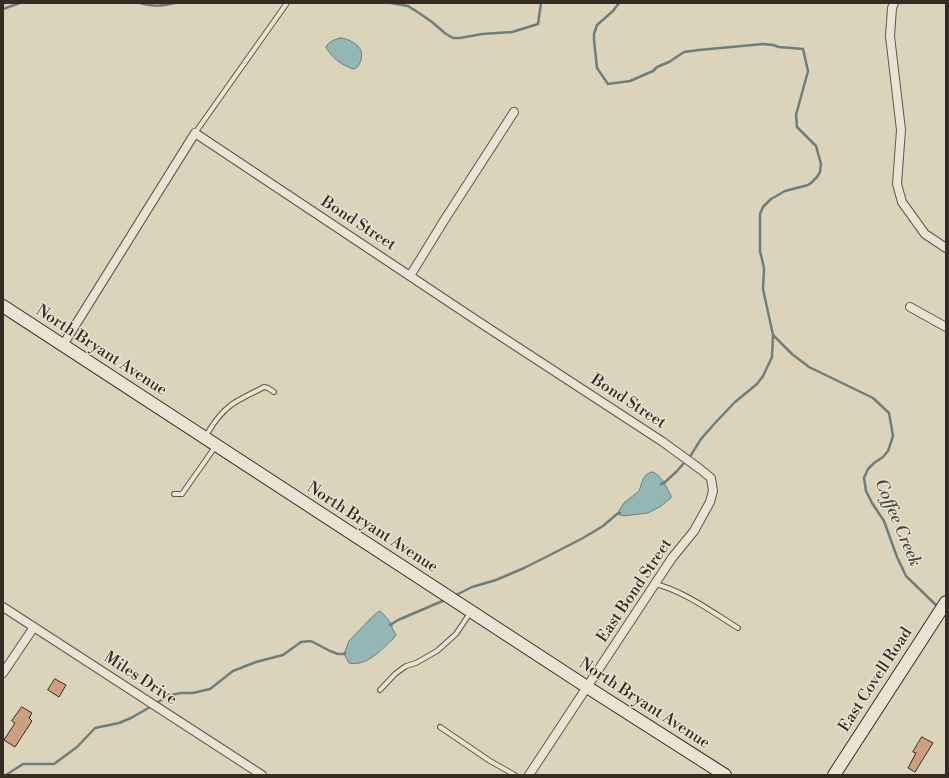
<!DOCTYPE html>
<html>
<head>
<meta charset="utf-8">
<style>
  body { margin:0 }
  #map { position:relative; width:949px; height:778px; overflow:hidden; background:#dcd4ba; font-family:"Libre Bodoni",serif }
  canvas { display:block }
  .frame { position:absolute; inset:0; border:4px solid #372c23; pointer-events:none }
</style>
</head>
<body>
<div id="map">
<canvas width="949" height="778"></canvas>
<div class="frame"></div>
</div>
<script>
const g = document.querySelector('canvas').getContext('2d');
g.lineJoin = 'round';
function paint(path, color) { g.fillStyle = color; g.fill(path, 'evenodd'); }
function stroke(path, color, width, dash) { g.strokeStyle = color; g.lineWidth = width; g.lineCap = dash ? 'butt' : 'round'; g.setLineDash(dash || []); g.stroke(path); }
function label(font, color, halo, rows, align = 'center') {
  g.font = font + ' "Libre Bodoni",serif'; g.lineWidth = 3; g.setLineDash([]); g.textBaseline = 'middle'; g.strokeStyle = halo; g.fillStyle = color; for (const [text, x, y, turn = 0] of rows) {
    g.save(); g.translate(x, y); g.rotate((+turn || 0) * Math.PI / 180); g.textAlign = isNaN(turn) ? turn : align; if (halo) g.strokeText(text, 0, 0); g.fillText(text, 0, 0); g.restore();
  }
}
const water = new Path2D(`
  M340,38c7,0 19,6 21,13 2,5 -1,18 -8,18 -3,-1 -6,-3 -9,-4 -7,-4 -14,-10 -18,-18 3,-6 8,-7 14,-9z
  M653,472c9,4 14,16 18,24v2l-10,8 -13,7 -25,3 -6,-2 7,-11 15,-12 4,-12 4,-5z
  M380,611c5,4 8,9 12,13v4l4,7 -2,3c-12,11 -27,29 -45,25l-5,-9 5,-13 24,-25z`);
const stream = new Path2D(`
  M140,3c13,4 22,3 35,0
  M391,3l17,3 11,7 13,9 14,12 7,4h7l22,-4 30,-2 26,-8 3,-21
  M619,3l-6,8 -16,14 -3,9v6l3,28 11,16 22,-3 23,-10 4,-4 12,-5 15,-10 15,-2 64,-6 10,1 6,2 24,2 5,22 -12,44 1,12 19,19 5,18 -1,8 -3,5 -6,6 -3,2 -23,6 -14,8 -8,8 -3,7v37l4,17 -1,21 10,46 19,19 17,13 64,31 16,15 4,23 -5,15 -5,6 -9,6 -6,6 -4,9 2,13 6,12 12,18 13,36 9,19 33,32
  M3,9l17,-6
  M661,484l3,-1 13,-12 14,-16 10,-16 15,-17 19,-20 22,-18 6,-8 9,-19 1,-22
  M454,596l18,-9 24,-7 28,-12 24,-12 35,-18 20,-12 14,-12 3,-1
  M390,625l8,-5 47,-20
  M156,703l15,-8 10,-2h12l17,-4 23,-18 23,-9 27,-7 18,-13 10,-1 19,10 8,3h6l1,-1
  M6,775l17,-11h31l23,-17 18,-19 24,-5 12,-5 21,-12`);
const building = new Path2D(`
  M55,679l11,6 -7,12 -11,-7z
  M22,707l10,6 -3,5 3,3 -17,26 -11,-7 11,-17 -3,-2z
  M922,737l11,6 -18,29 -7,-4 8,-15 -3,-1z`);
const lane = new Path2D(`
  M195,133l92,-130
  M205,437c7,-11 14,-23 26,-32 10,-7 22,-12 33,-18l4,1 6,4
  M174,494h8l33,-47
  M655,584c27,6 59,29 83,44
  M380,690l15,-16 11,-8 10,-3 21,-12 19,-17 14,-21
  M440,727l50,34 25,14`);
const street = new Path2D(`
  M894,3l-2,5 -2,28 11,94 -4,54 5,18 23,32 21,14
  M410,276l35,-57 69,-107
  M910,307l36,20
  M63,345l132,-212 281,187 187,122 37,27 11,9 2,13 -3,11 -16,29 -22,27 -143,217
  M3,607l259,168
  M3,673l31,-46`);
const secondary = new Path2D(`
  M3,306l584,381 138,88
  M834,775l112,-173`);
const streetNames = [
  ["Bond Street",358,224,33],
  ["North Bryant Avenue",101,351,33],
  ["Bond Street",628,402,33],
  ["North Bryant Avenue",372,528,33],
  ["East Bond Street",635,591,-56],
  ["Miles Drive",140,679,33],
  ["East Covell Road",876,680,-57],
  ["North Bryant Avenue",644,704,33]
];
const waterNames = [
  ["Coffee Creek",897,523,67]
];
paint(water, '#93b7b5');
stroke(water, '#6e7f7b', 1);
stroke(stream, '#6e7f7b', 2.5);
paint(building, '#ce9f7e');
stroke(building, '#372c23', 1);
stroke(lane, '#605649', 6);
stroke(street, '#605649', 10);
stroke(secondary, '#372c23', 14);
stroke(lane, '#e8e3d2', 4);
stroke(street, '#e8e3d2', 8);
stroke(secondary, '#e8e3d2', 12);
label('16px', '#372c23', '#e8e3d2', streetNames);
label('italic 17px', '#494840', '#e8e3d2', waterNames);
</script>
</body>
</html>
